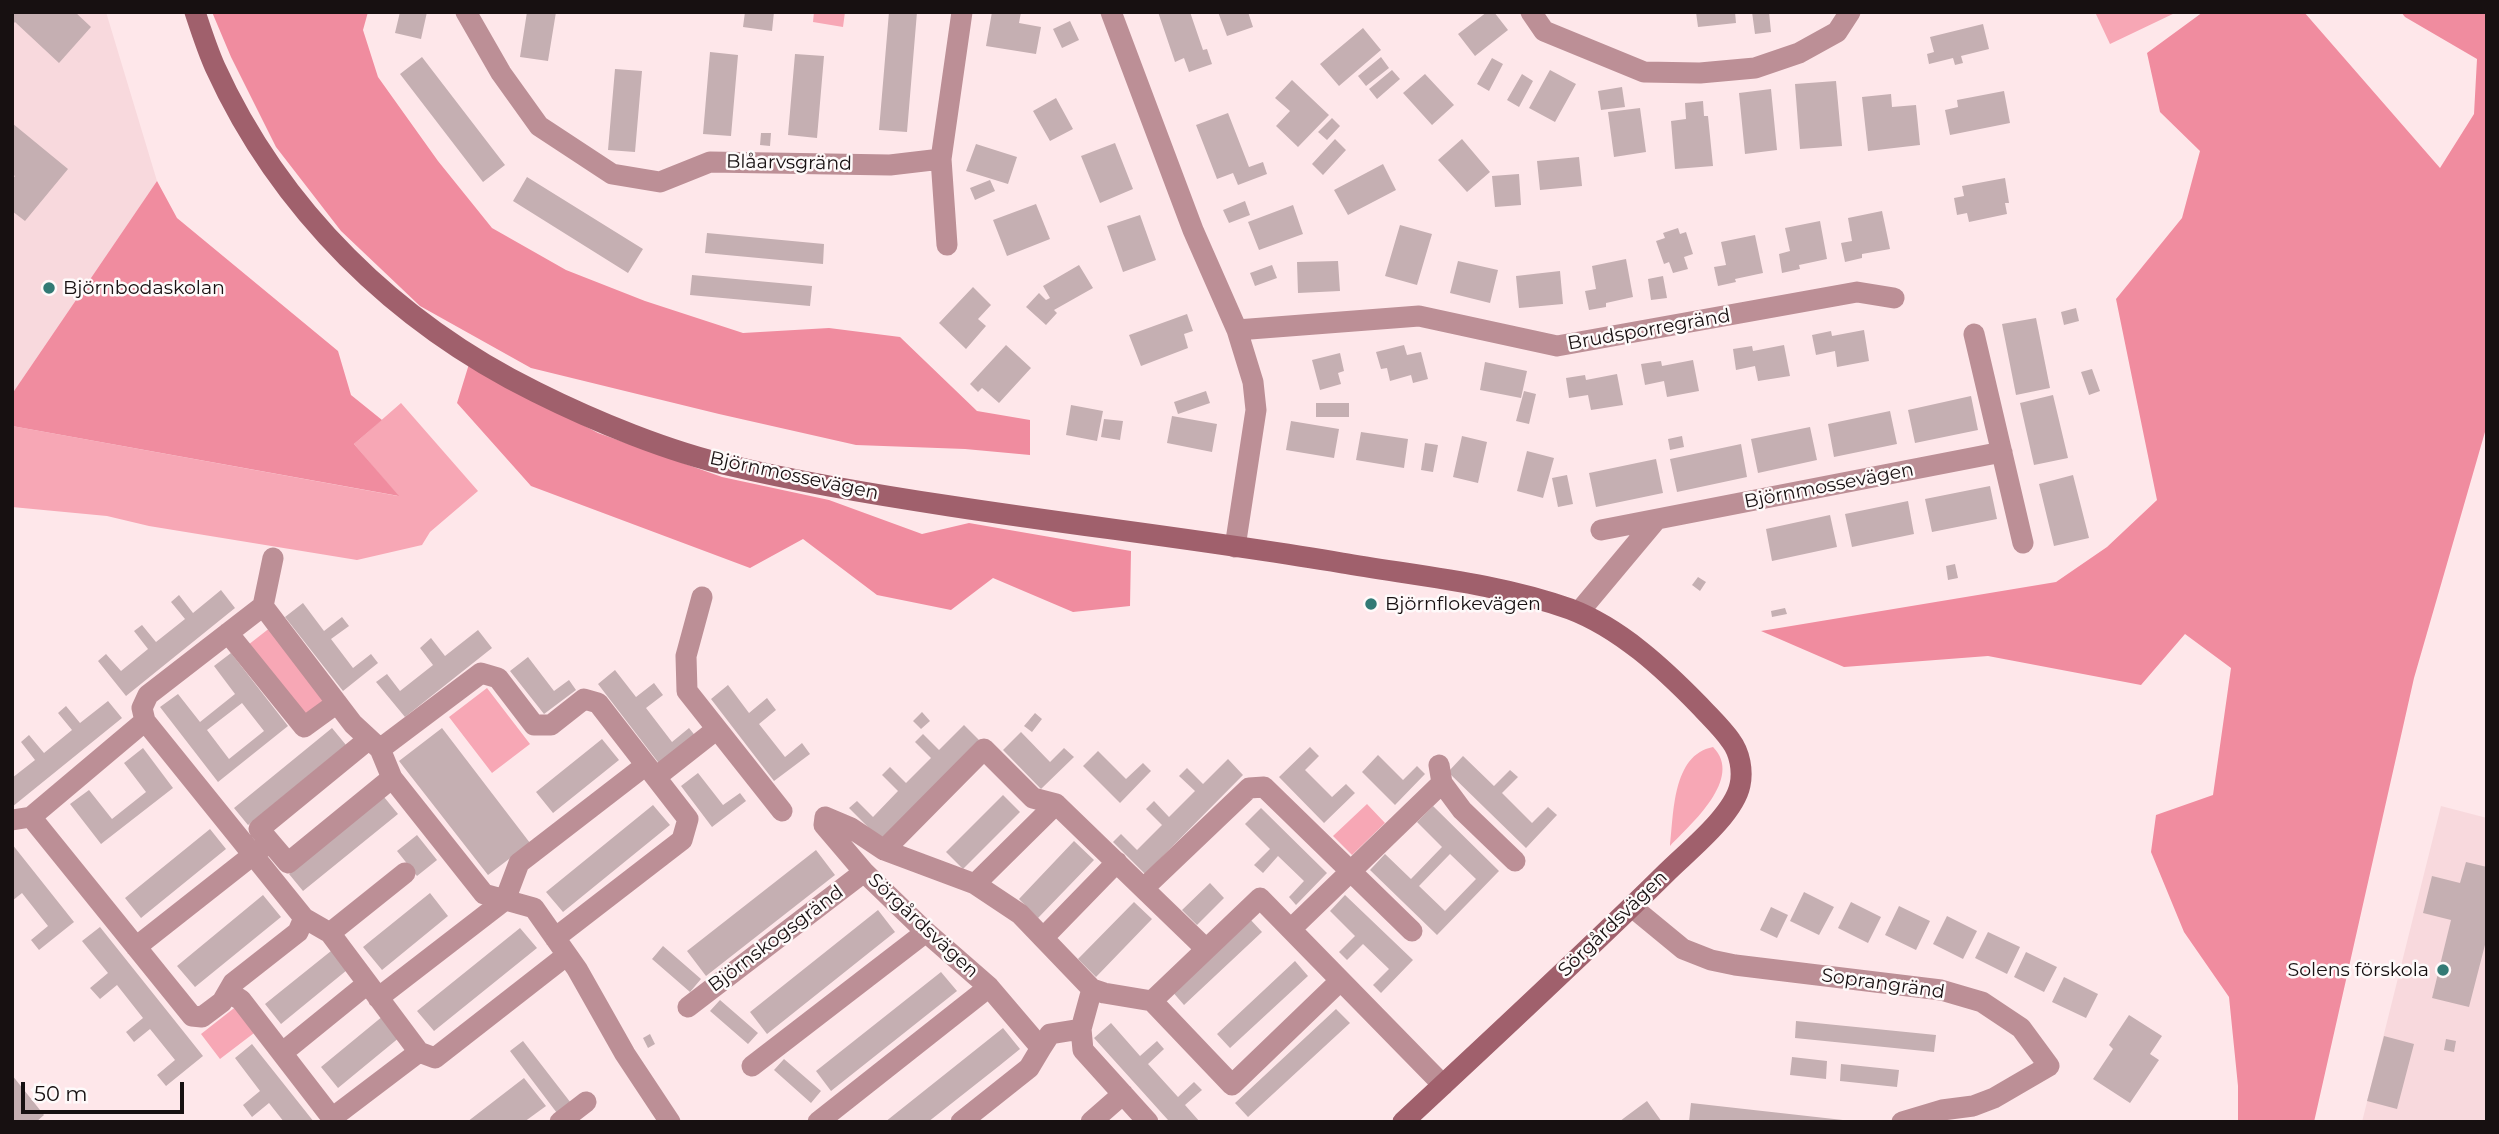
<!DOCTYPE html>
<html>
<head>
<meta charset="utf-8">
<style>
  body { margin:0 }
  #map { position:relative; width:2499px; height:1134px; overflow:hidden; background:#fee7ea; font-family:Montserrat,sans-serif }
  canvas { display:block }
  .frame { position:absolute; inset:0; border:14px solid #171011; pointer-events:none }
  .scale { position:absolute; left:21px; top:1082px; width:163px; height:32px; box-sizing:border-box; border:4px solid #171011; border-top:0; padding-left:9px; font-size:21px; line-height:24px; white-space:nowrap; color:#171011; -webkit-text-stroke:5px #fefafa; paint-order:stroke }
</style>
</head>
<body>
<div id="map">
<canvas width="2499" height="1134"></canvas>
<div class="frame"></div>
<div class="scale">50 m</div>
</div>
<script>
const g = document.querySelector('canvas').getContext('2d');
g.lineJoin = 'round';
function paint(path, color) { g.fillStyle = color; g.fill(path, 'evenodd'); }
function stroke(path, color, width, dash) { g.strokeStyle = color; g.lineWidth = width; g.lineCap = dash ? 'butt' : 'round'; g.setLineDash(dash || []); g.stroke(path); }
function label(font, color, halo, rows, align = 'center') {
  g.font = font + ' Montserrat,sans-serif'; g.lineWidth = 5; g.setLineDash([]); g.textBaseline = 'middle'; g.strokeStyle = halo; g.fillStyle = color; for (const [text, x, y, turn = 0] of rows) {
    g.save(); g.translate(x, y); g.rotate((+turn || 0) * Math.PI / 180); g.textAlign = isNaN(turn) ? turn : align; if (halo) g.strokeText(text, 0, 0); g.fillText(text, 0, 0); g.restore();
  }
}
const built = new Path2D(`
  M12,12h94l51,169 -145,213z
  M2441,806l46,12v304h-125z`);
const green = new Path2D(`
  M814,12h31l-2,15 -30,-5z
  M2095,12h82l-67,32z
  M401,403l77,88 -48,41 -8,13 -65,15 -208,-34 -42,-10 -95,-9v-81l386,70 -44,-52z
  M271,627l56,73 -23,18 -56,-73z
  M487,688l43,56 -38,29 -43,-56z
  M1713,747c31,31 -22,77 -43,99 4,-32 2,-91 43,-99z
  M1367,804l18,19 -33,32 -19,-19z
  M238,1005l20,25 -38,29 -19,-25z`);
const forest = new Path2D(`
  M212,12h156l-5,18 15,47 60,84 54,67 74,42 79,31 98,32 86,-5 71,9 77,74 53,9v35l-65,-6 -109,-4 -137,-31 -188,-46 -111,-62 -79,-75 -65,-84 -45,-90z
  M2203,12h101l136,156 34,-54 3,-55 -72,-42 -4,-5h86v413l-73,253 -100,444h-76v-36l-9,-89 -45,-65 -33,-80 5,-37 57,-20 18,-127 -46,-34 -44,51 -153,-29 -144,11 -83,-36 295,-49 51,-35 50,-47 -41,-201 66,-81 18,-67 -40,-39 -13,-59z
  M157,181l20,37 161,133 13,44 31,25 -28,24 45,52 -387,-70v-32z
  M469,364l129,69 124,44 107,23 93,34 47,-11 162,28 -1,55 -57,6 -80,-34 -42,32 -74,-15 -74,-56 -53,29 -219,-82 -74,-83z`);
const building = new Path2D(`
  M12,12h63l16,15 -32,36 -44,-41 -3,3z
  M400,12h27l-6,27 -26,-6z
  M527,12h29l-8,49 -28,-4z
  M745,12h29l-2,19 -29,-4z
  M889,12h28l-10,120 -28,-2z
  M992,12h29l-2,11 22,4 -5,27 -50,-8z
  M1158,12h32l13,38 4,-1 5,15 -23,8 -5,-14 -9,4z
  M1218,12h30l5,15 -26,9z
  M1487,12h7l14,18 -33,26 -17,-22z
  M1696,12h39l1,11 -38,4z
  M1752,12h17l2,20 -16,2z
  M1070,21l9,19 -17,8 -9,-19z
  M1983,24l6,25 -28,7 2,7 -8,2 -2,-7 -24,6 -2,-10 7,-2 -4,-15z
  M1363,28l18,22 -42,36 -19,-22z
  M710,52l28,3 -7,81 -28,-2z
  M795,54l29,2 -7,82 -29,-3z
  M422,57l83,108 -22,17 -83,-108z
  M1381,57l8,11 -23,18 -8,-10z
  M1492,58l11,6 -14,27 -12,-7z
  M615,69l27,2 -7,81 -27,-2z
  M1392,70l8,9 -23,20 -8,-10z
  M1550,70l26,14 -21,38 -26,-14z
  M1425,74l29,31 -22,20 -29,-32z
  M1522,74l11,7 -14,26 -12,-7z
  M1292,80l37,35 -31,32 -22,-21 14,-15 -15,-13z
  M1836,81l6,65 -42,3 -5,-65z
  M1622,87l3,20 -24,3 -3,-19z
  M1771,89l6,61 -32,4 -6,-61z
  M2004,91l6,32 -60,12 -5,-25 13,-3 -1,-7z
  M1891,94l1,13 24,-2 4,40 -52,6 -6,-54z
  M1056,98l17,31 -23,12 -17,-30z
  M1703,101l1,15h4l5,50 -38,3 -4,-48 15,-2 -1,-16z
  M1640,108l6,44 -32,5 -6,-45z
  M1228,113l21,54 14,-5 4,12 -29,11 -5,-12 -16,6 -21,-54z
  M1332,118l8,8 -13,14 -9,-8z
  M12,123l56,46 -43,52 -13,-10v-31l3,-4 -3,-2z
  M761,133h10l-1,13 -10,-1z
  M1335,139l11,11 -23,25 -11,-11z
  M1462,139l28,33 -23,20 -29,-32z
  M1115,143l18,46 -33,14 -19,-47z
  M976,144l41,13 -9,27 -42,-13z
  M1579,157l3,29 -42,4 -3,-29z
  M1383,164l13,26 -48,25 -14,-25z
  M1519,174l2,31 -26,2 -3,-31z
  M527,177l116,72 -15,24 -115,-72z
  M2005,178l4,25h-4l2,11 -38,8 -2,-9 -10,2 -3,-17 10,-2 -2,-10z
  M990,180l5,11 -20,9 -5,-12z
  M1245,201l5,14 -21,8 -6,-13z
  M1036,204l14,35 -43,17 -14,-36z
  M1293,205l10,29 -44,16 -11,-28z
  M1882,211l8,38 -28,5v4l-17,4 -4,-19 11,-2 -4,-23z
  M1140,215l16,45 -33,12 -16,-46z
  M1820,221l7,38 -28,6 1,4 -18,4 -3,-19 11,-3 -5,-23z
  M1400,225l32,9 -15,51 -32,-9z
  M1678,228l2,6 6,-2 7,22 -9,3 4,12 -15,4 -4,-11 -5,2 -8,-23 9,-3 -2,-5z
  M707,233l117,11 -1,20 -118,-11z
  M1755,235l8,38 -28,6 1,3 -18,4 -4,-19 12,-2 -5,-23z
  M1626,259l7,38 -27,6v4l-17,3 -4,-19 11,-2 -4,-23z
  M1338,261l2,30 -42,2 -1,-31z
  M1458,261l40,9 -8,33 -40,-10z
  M1079,265l14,23 -39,22 3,3 -11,12 -20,-18 13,-14 7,7 4,-2 -7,-12z
  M1272,265l5,13 -22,8 -5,-13z
  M1560,271l3,33 -44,4 -3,-32z
  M692,275l120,11 -2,20 -120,-11z
  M1663,276l4,22 -16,2 -3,-21z
  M973,287l18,18 -13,14 8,7 -20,23 -27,-26z
  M2076,308l3,13 -15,4 -3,-13z
  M1187,314l6,17 -9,3 4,14 -47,18 -12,-31z
  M2036,318l14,70 -34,7 -14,-71z
  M1864,330l5,31 -32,6 -2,-16 -19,4 -4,-20 19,-4 1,5z
  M1006,345l25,23 -32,35 -17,-15 -4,4 -8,-8z
  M1404,345l3,10 14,-3 7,27 -15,4 -2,-8 -21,6 -3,-13 -6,1 -5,-17z
  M1784,345l6,31 -32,5 -3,-15 -19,4 -3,-21 19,-3 1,5z
  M1340,353l4,18 -6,2 3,11 -21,6 -8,-30z
  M1693,360l6,31 -32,6 -3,-16 -19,4 -4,-21 20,-3 1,5z
  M1485,362l42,9 -6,27 -41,-8z
  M2092,369l8,22 -11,4 -8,-23z
  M1617,374l6,31 -32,5 -3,-15 -19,3 -3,-20 19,-3 1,5z
  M1206,391l4,12 -32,11 -4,-12z
  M1524,391l12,3 -7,30 -13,-3z
  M2053,395l15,63 -34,7 -14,-62z
  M1971,396l7,34 -63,13 -7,-33z
  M1316,403h33v14h-33z
  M1071,405l32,6 -6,30 -31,-6z
  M1890,411l7,33 -63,13 -6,-33z
  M1172,416l45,8 -5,28 -45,-9z
  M1104,419l19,2 -3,19 -19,-3z
  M1291,421l48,8 -5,29 -48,-8z
  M1810,427l7,33 -59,13 -7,-34z
  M1361,432l47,7 -4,29 -48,-8z
  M1462,436l25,6 -9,41 -25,-6z
  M1682,436l2,11 -14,3 -2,-11z
  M1425,443l13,2 -5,27 -12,-2z
  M1741,444l6,33 -70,15 -7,-33z
  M1527,451l27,7 -11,40 -26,-7z
  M1656,459l7,34 -67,14 -7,-34z
  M1567,475l6,29 -15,3 -6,-29z
  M2073,475l16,63 -35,8 -15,-62z
  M1990,486l7,33 -65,13 -7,-33z
  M1908,501l6,33 -62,13 -7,-33z
  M1830,515l7,32 -65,14 -6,-32z
  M1955,564l3,14 -10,2 -2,-14z
  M1698,577l8,5 -6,9 -8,-6z
  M221,590l14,18 -109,88 -28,-35 8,-7 15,17 27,-22 -14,-18 8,-6 14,17 29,-23 -14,-17 8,-7 14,18z
  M303,603l21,28 18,-14 7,9 -18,13 22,29 18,-14 7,9 -35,28 -58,-74z
  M1785,608l2,6 -15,3 -1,-6z
  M478,630l14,18 -87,69 -29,-35 11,-8 13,17 33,-26 -13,-17 11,-10 14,18z
  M231,653l57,73 -70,56 -58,-75 18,-13 22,28 35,-28 -21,-28zM242,703l22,28 -35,28 -22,-29z
  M528,657l26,34 15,-11 7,10 -32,24 -34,-43z
  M615,670l21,27 18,-14 9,12 -17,13 26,34 17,-14 8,10 -36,28 -63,-82z
  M728,685l21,28 18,-15 9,12 -17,14 26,33 17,-14 8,11 -36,27 -63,-82z
  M108,701l14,17 -110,89v-29l23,-18 -14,-18 8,-7 15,18 28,-23 -14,-17 8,-7 14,17z
  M922,712l8,9 -9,8 -8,-8z
  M1035,713l7,6 -10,13 -8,-6z
  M964,725l16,16 -99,99 -32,-32 8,-7 16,16 25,-26 -16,-16 8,-8 16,16 25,-25 -16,-16 8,-8 16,16z
  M332,728l14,17 -98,80 -14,-17z
  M442,728l88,115 -42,32 -89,-114z
  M1021,732l29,30 14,-14 10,9 -33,32 -38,-39z
  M602,739l17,21 -66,53 -17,-21z
  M1310,747l9,9 -14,14 27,27 14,-13 9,9 -31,30 -45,-46z
  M143,748l30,40 -72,56 -31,-40 19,-14 23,29 34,-27 -22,-29z
  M1098,751l28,28 17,-16 8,8 -31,32 -37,-37z
  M1378,755l25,25 14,-14 8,8 -30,31 -33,-33z
  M1463,756l31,30 16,-16 8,7 -16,16 30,30 16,-16 9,8 -31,33 -78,-76z
  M1228,759l15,16 -98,99 -32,-32 8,-8 16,16 25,-25 -16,-16 8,-8 15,16 26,-26 -16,-15 8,-8 16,16z
  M698,773l25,32 17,-12 6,8 -34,26 -31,-41z
  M1003,795l17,17 -57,57 -17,-17z
  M384,797l14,17 -95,77 -14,-17z
  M653,805l17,20 -107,87 -17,-20z
  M1433,806l66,65 -62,64 -67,-65 15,-16 26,25 31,-32 -25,-25zM1450,854l26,25 -31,32 -26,-25z
  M1261,808l66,65 -31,32 -7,-8 15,-16 -26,-25 -15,17 -9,-8 16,-16 -25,-25z
  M210,829l16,20 -85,69 -16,-20z
  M417,835l20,25 -20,16 -20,-25z
  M1074,841l20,19 -56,58 -19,-19z
  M12,844l62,78 -35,28 -8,-10 17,-14 -26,-33 -10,8z
  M816,850l19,25 -129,101 -19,-25z
  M2466,862l21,5v70l-18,70 -37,-9 19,-78 -28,-7 9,-37 28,7z
  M1210,883l14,15 -27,27 -15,-15z
  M1804,892l30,15 -15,28 -29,-14z
  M430,893l18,23 -66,54 -19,-23z
  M263,895l18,22 -86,70 -18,-21z
  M1345,895l68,65 -32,33 -8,-8 16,-16 -26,-25 -16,16 -8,-8 16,-16 -25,-25z
  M1134,902l18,17 -56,58 -18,-18z
  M1851,902l30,15 -13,26 -30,-15z
  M1899,906l31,15 -14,29 -31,-15z
  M1771,907l17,8 -11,23 -17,-8z
  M878,910l17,22 -128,102 -17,-22z
  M1947,916l30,15 -14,28 -30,-15z
  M1249,918l13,14 -78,73 -13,-15z
  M100,927l103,129 -37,30 -9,-11 18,-15 -25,-31 -16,13 -8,-10 17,-14 -26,-33 -17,14 -10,-11 18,-15 -26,-32z
  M520,928l17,20 -103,83 -17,-20z
  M1988,932l32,15 -13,27 -32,-16z
  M663,946l38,33 -11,13 -38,-33z
  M331,951l16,19 -66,54 -16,-20z
  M2026,952l31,15 -13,25 -30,-15z
  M1295,961l13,15 -78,72 -13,-14z
  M941,972l16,19 -126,100 -15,-20z
  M2064,977l34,17 -12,24 -34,-16z
  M720,1000l38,33 -10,11 -38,-33z
  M1336,1009l14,14 -102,94 -13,-14z
  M2129,1015l33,21 -12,18 9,6 -29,43 -37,-24 20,-30 -4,-4z
  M383,1016l17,21 -62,51 -17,-21z
  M1796,1021l140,14 -2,17 -139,-14z
  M1111,1023l29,33 17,-15 7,8 -16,15 30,33 16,-15 8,8 -17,15 15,17 -32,-2 -74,-82z
  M1003,1028l17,21 -21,17 -71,56h-43z
  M650,1034l5,10 -7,4 -5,-10z
  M2384,1036l30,8 -17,65 -30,-8z
  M2446,1039l10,2 -2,11 -10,-2z
  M523,1041l51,66 -14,10 -50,-66z
  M252,1044l35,44 27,34h-30l-15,-19 -17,14 -9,-12 17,-14 -25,-33z
  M1792,1057l35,4 -1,18 -36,-4z
  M784,1059l37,32 -10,12 -37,-33z
  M1841,1064l58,6 -2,17 -57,-6z
  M12,1075l32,40 -8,7h-24z
  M524,1078l22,28 -22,16h-57z
  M1647,1101l15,21h-43l5,-4z
  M1691,1103l152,17v2h-154z`);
const street = new Path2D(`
  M466,12l35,61 38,53 73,48 48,8 50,-20 180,3 51,-6
  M1111,12l82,218 44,100 16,52 3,28 -21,137
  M1531,12l13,19 100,41 56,1 55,-5 44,-15 38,-21 13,-20
  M947,245l-6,-86 21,-147
  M1237,330l182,-14 138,30 300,-54 37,6
  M1974,334l49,209
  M1601,530l401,-78
  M273,558l-10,48 -115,89 -6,13 3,13 159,197 26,15 89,119 16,6 132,-103
  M702,597l-16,59 1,35 95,120
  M263,606l90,118 27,25 12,29 92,116 50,14 43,61 48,85 45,68
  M1579,612l77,-92
  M228,633l76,94 33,-24
  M369,739l-110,90 29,34 104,-85
  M380,749l101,-76 17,5 36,47h17l33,-26 14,4 90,116 -6,21 -127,98
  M1439,765l3,18 20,27 53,51
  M656,777l61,-48
  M31,817l161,199 10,1 20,-15 11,-19 65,-51 6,-14
  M12,820l19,-3 114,-96
  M884,850l100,-101 49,49 23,6 150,145
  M975,884l81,-80
  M1144,888l105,-100 15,-1 148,144
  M1632,907l51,42 28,11 24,5 206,25 41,12 39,26 28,38 -55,32 -21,8 -31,4 -40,12
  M1291,929l151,-146
  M330,933l75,-60
  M1044,937l73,-75
  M136,947l127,-100
  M1340,981l-108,104 -80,-84 108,-103 183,187
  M1092,989l-11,40 2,21 65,72
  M228,992l13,8 91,118 87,-66
  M378,998l127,-98 14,-37 127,-98
  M688,1007l176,-135
  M1081,1029l-31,5 -9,14 -52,-61 -63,-55 -62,-60 -40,-47 1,-8 26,11 33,22 91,34 45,30 72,75 12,4 48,8
  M282,1053l85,-69
  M752,1066l174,-134
  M560,1122l26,-20
  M818,1122l171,-135
  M961,1122l68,-54 12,-20
  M1091,1122l32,-28`);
const secondary = new Path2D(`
  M195,12c6,18 12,37 20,55 65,143 181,256 321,325 58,29 133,60 196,74 72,17 145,29 218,40 130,20 262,35 392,57 76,13 155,20 228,46 50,19 93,59 130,97 10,11 22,22 31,35 9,12 12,30 9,44 -6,30 -53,67 -74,88 -86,85 -175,167 -263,249`);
const markers = [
  [49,288,7,"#327a75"],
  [1371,604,7,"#327a75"],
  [2443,970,7,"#327a75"]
];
const streetNames = [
  ["Blåarvsgränd",789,163,1],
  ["Brudsporregränd",1649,330,-10],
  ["Björnmossevägen",794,476,12],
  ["Björnmossevägen",1829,486,-11],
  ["Sörgårdsvägen",1613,924,-44],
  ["Sörgårdsvägen",923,926,43],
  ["Björnskogsgränd",776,939,-37],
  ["Soprangränd",1883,984,8]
];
const poiNames = [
  ["Björnbodaskolan",63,288],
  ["Björnflokevägen",1385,604],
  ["Solens förskola",2429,970,"right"]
];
paint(built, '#f8d9dd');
paint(green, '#f7a7b5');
paint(forest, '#f08c9f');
paint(building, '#c5afb2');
stroke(street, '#bc8f96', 21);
stroke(secondary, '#a0606c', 21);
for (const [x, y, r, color] of markers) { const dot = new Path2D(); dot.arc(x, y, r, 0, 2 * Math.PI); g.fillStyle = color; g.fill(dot); stroke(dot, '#fefafa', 2.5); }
label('19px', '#171011', '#fefafa', streetNames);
label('19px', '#171011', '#fefafa', poiNames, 'left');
</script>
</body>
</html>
